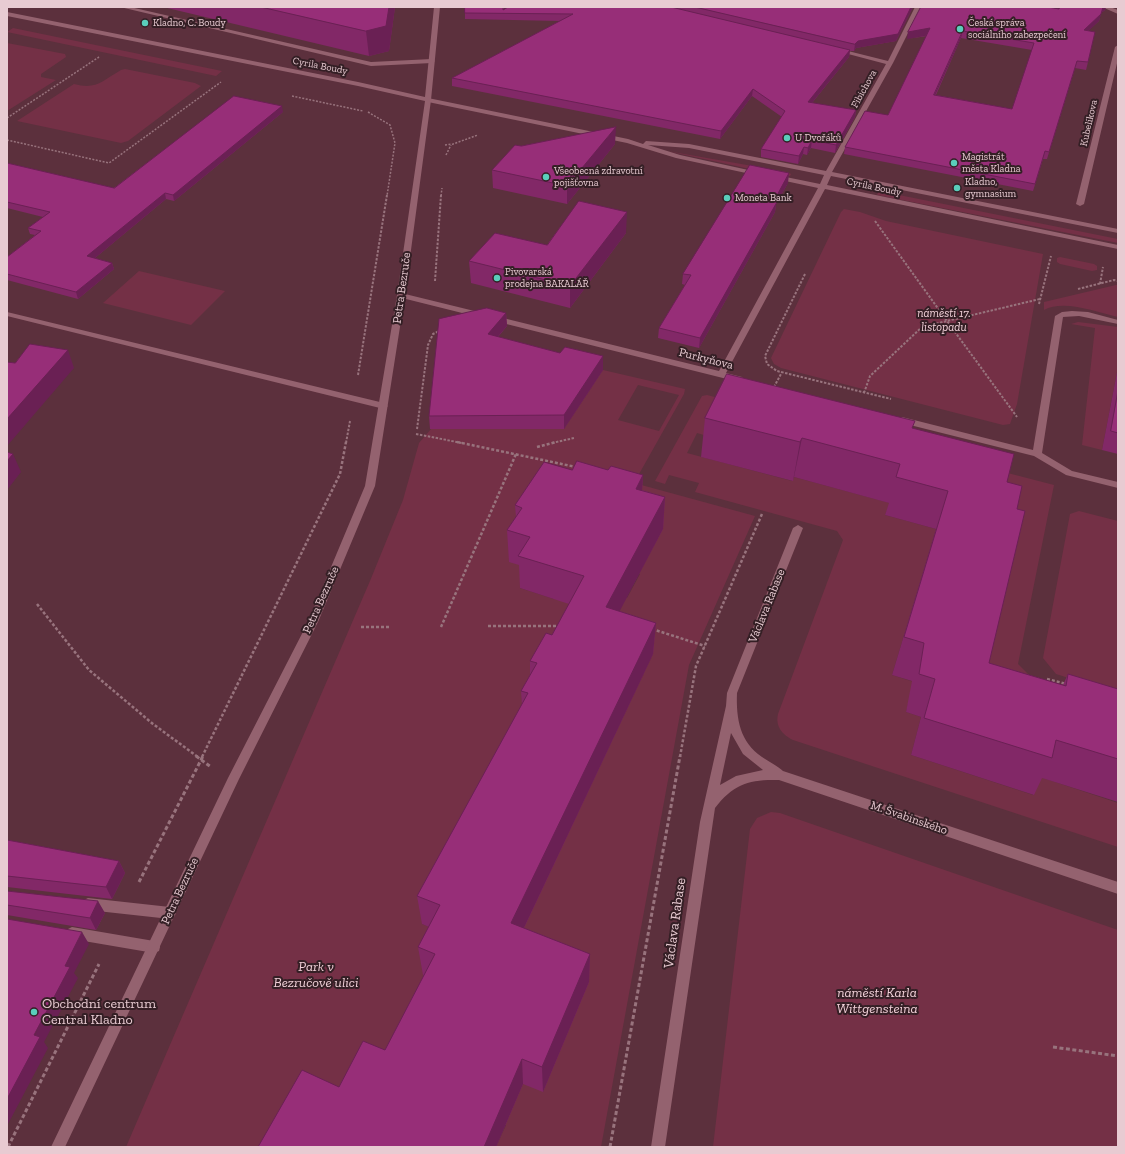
<!DOCTYPE html>
<html>
<head>
<meta charset="utf-8">
<style>
  body { margin:0 }
  #map { position:relative; width:1125px; height:1154px; overflow:hidden; background:#5c303d; font-family:"Zilla Slab",serif }
  canvas { display:block }
  .frame { position:absolute; inset:0; border:8px solid #e8cbd2; pointer-events:none }
</style>
</head>
<body>
<div id="map">
<canvas width="1125" height="1154"></canvas>
<div class="frame"></div>
</div>
<script>
const g = document.querySelector('canvas').getContext('2d');
g.lineJoin = 'round';
function paint(path, color) { g.fillStyle = color; g.fill(path, 'evenodd'); }
function stroke(path, color, width, dash) { g.strokeStyle = color; g.lineWidth = width; g.lineCap = dash ? 'butt' : 'round'; g.setLineDash(dash || []); g.stroke(path); }
function label(font, color, halo, rows, align = 'center') {
  g.font = font + ' "Zilla Slab",serif'; g.lineWidth = 4; g.setLineDash([]); g.textBaseline = 'middle'; g.strokeStyle = halo; g.fillStyle = color; for (const [text, x, y, turn = 0] of rows) {
    g.save(); g.translate(x, y); g.rotate((+turn || 0) * Math.PI / 180); g.textAlign = isNaN(turn) ? turn : align; if (halo) g.strokeText(text, 0, 0); g.fillText(text, 0, 0); g.restore();
  }
}
const green = new Path2D(`
  M13,28l209,43 -6,5 -209,-44z
  M7,43l58,11 1,3 -25,17v3l15,3 -49,31z
  M125,69l70,14 6,3 -73,55 -7,2 -104,-22 57,-37c22,6 28,-3 47,-14z
  M667,151l120,21 4,2 -1,2 -3,1z
  M879,191l239,48v4l-241,-48z
  M844,209l16,3 26,9 157,33 -26,150 -7,20 -7,1 -222,-57 -7,-4 -3,-6 70,-146z
  M1060,257l34,7 3,2v4l-5,1 -32,-7 -3,-2v-4z
  M139,271l86,20 -34,34 -88,-22z
  M1116,285h2v32c-21,-5 -55,-18 -74,-7v-8z
  M1078,322l40,5v40l-16,83 -20,-5 13,-117 -24,-4z
  M603,370l82,19 -1,5 -50,89 121,33 -66,149 -88,482h-105l10,-22 -212,22h-168l244,-566 33,-81 16,-57 12,-14h133zM638,385l41,10 -20,36 -41,-11zM531,569l102,3 7,2 -13,24 -30,-9 -41,5 -2,5 -34,-11zM653,654l-144,305 -70,22 -16,-6 21,-42 -22,-9z
  M707,395l347,90 -36,179 20,20 -65,17 35,-177 -311,-91 -10,20 105,28 2,-4 96,26 -5,12 51,14 -44,146 22,7 -8,30 15,5 -10,38 122,40 4,-19 81,27v44l-325,-107c-10,-5 -18,-13 -15,-26l65,-174 -6,-9 -142,-39 4,-9 -30,-8 -4,9 -10,-3 47,-85z
  M1079,511l39,10v169l-24,-4 -38,-12 -13,-16 27,-144z
  M771,812l9,1 338,117v217h-405l37,-318 7,-11z`);
const pathFar3 = new Path2D(`
  M292,96l71,15
  M368,112l22,13 5,18 -8,53
  M7,118l92,-61
  M7,140l102,23 112,-81
  M445,145l8,-1 25,-9
  M446,155l5,-10
  M441,196l1,-8`);
const pathFar2 = new Path2D(`
  M875,221l72,100 93,-22
  M805,274l-40,82 2,8 10,7 114,28
  M435,281l6,-86
  M1100,284l3,-17
  M1078,289l36,-9 4,1
  M1039,304l12,-48
  M358,375l29,-180
  M774,387l8,-15
  M864,393l6,-17 52,-49 25,-6 70,96
  M417,429l11,-84 5,-11 8,-4
  M416,434l46,9
  M346,443l4,-22
  M552,443l22,-5`);
const pathFar1 = new Path2D(`
  M457,442l119,25
  M537,447l19,-5
  M37,604l52,66 64,54 45,33
  M488,626h72
  M361,627h30
  M441,627l75,-173
  M652,629l53,17
  M1047,679l19,5
  M202,757l138,-283 6,-32
  M680,757l16,-91 66,-152`);
const path = new Path2D(`
  M196,756l15,11
  M139,882l64,-126
  M1053,1047l65,9
  M8,1147l91,-183
  M610,1147l70,-391`);
const service = new Path2D(`
  M120,7h10l241,55 61,-3 3,2 -3,2 -61,3z
  M7,312l377,91 4,3 -4,3 -377,-93z
  M88,898l82,9 4,2 2,4 -2,4 -4,2 -82,-9 -4,-2 -2,-4 2,-4z
  M72,927l82,14 5,2 1,4 -1,4 -5,2 -82,-14 -4,-2 -2,-4 2,-4z`);
const minor = new Path2D(`
  M915,7h6l-28,56 -61,109 286,57v4l-287,-57 -4,9 291,60v4l-293,-60 -99,184 16,4 1,2 -4,3 -341,-85 -1,-2 4,-2 318,78 99,-183 -42,-9 -3,-2 3,-2 44,9 4,-9 -135,-27 -41,-3 32,10 82,18v2l-2,1 -84,-18 -49,-15 -199,-41 -3,-2 3,-2 200,41 15,5 3,-3 43,3 137,27 60,-107 -53,-14 3,-2 52,13z
  M1102,7h8l8,3v4z
  M1118,45v14l-34,145 -4,2 -4,-2 39,-157z
  M1072,311l16,1 30,8v4l-39,-8 -16,1 -21,136 30,18 46,11v6l-52,-13 -32,-19 -132,-33 -4,-3 4,-3 131,33 22,-134 7,-4z
  M798,525l5,3 -66,165c-1,26 3,49 25,64 7,5 16,9 21,14l335,111v12l-339,-114c-29,-1 -46,4 -64,28l-50,339h-14l49,-325 26,-116 1,-13 66,-165zM731,733l12,21 20,16 -27,6 -16,9z`);
const tertiary = new Path2D(`
  M434,7h6l-9,93 -26,195 -30,191 -57,136 -79,157 -174,368h-14l177,-369 80,-156 57,-136 32,-191 28,-194 -67,-15 -351,-70v-4l351,70 67,15z`);
const wall = new Path2D(`
  M163,7h232l-6,44 -20,5z
  M465,7h39v3l4,-3h405l-17,34 -40,7 -2,3h-4l-1,6 -37,46 44,7 -1,7 -20,36 -24,-5 -4,7 -4,-1 -5,10 -37,-7v-8l21,-32 -30,-21 -32,43 -268,-53v-8l108,-57 -95,-2z
  M1060,7h46l-1,3 -4,3 -2,8 -10,9 -1,32 -2,8 -11,-2 -28,91h-4l-10,32 -189,-37 1,-7 43,-32 39,-79 -20,3 152,-30zM961,38l71,12 -20,59 -76,-14z
  M283,112l-109,89 -8,-2 -71,59 17,5 2,6 -36,30 -71,-19v-23l28,-22 -5,-1 -2,-6 15,-11 -36,-9v-45l107,25z
  M615,144l-48,60 -74,-16 -1,-18z
  M788,183l-12,21 -1,8 -76,136 -41,-10 1,-10 26,-43 -3,-1 1,-10z
  M626,233l-56,75 -99,-25 -2,-22 78,-16z
  M506,313l1,13 -9,11 62,16 43,3v14l-39,59h-134l-1,-13z
  M1118,367v87l-16,-4z
  M705,418l208,10 94,54 10,27 -28,154 74,22 5,-11 50,15v113l-76,-24 -8,17 -123,-40 10,-38 -15,-5 6,-31 -20,-6 44,-146 -51,-14 4,-12 -95,-26 -1,4 -92,-24z
  M572,470h36l35,5 -1,15 23,7 -2,32 -44,82 37,12 -3,31 -129,274 66,26 -1,28 -46,110 -20,-8 -27,63h-238l81,-60 46,-37 39,-75h-1l-5,-28 11,-20 -7,-3 -5,-28 105,-191 -1,-14 9,-16v-14l22,-26 17,-31 -49,-16 -1,-23 -10,-3 -2,-32 9,-13 -1,-12z
  M7,840l112,21 6,12 -13,26 -105,-12z
  M7,891l98,22 -9,17 -89,-15z`);
const shadedWall = new Path2D(`
  M389,7h6l-6,44 -20,5 -3,-25z
  M911,7h2l-17,34 -40,7 -2,3 1,-7 3,-3z
  M1103,7h3l-1,3 -4,3z
  M1101,14l-2,7 -17,16 2,-7z
  M930,28l-1,7 -22,4 1,-7z
  M963,31l-2,7 -29,64 2,-7z
  M850,50l-1,7 -42,52 1,-7z
  M753,89l-1,7 -32,43 1,-8z
  M282,106l1,6 -109,89 -1,-6z
  M856,110l-1,7 -20,36 1,-8z
  M616,127l-1,17 -48,60v-18z
  M812,140l-1,8 -4,7 1,-7z
  M804,147l-1,7 -5,10 1,-8z
  M789,173l-1,10 -12,21 -1,8 -76,136 1,-10z
  M165,193l1,6 -77,64 -2,-7z
  M627,212l-1,21 -56,75v-22z
  M112,263l2,6 -36,30 -2,-7z
  M506,313l1,13 -18,21 -1,-13z
  M68,350l6,18 -67,78v-27z
  M603,356v14l-39,59v-14z
  M802,438l-8,39 -1,4 7,-39z
  M13,454l8,18 -14,18v-29z
  M643,475l-2,32 -5,-18z
  M665,497l-2,32 -58,110 1,-32z
  M656,623l-3,31 -140,297 -2,-28z
  M119,861l6,12 -13,26 -6,-12z
  M98,901l7,12 -9,17 -6,-12z
  M82,932l7,12 -15,29 4,5 -34,64 4,6 -41,78v-27l58,-133z
  M590,954l-1,28 -46,110 -1,-25z
  M522,1059l1,25 -27,63h-12z`);
const building = new Path2D(`
  M261,7h128l-3,19 -20,5z
  M465,7h38v3l5,-3h163l179,43 -42,52 48,8 -20,35 -24,-5 -4,8 -4,-1 -5,9 -38,-7 24,-38 -32,-22 -32,42 -269,-53 121,-64 -108,-1z
  M695,7h216l-13,27 -40,7 -3,3z
  M921,7h127l11,2 1,-2h43l-2,7 -17,16 11,2 -7,30 -11,-1 -28,91 -4,-1 -10,33 -190,-37 20,-36 23,4 42,-87 -22,4zM963,31l71,12 -22,66 -78,-14z
  M234,96l48,10 -109,89 -8,-2 -78,63 25,7 -36,29 -69,-18v-17l34,-26 -13,-3 22,-16 -43,-10v-39l107,25z
  M616,127l-49,59 -75,-16 23,-25 6,1z
  M750,165l39,8 -15,28 3,1 -77,136 -41,-10 32,-53 -8,-1z
  M579,201l48,11 -57,74 -101,-25 26,-28 52,12z
  M487,308l19,5 -18,21 72,19 5,-6 38,9 -39,59 -135,1 10,-97z
  M30,344l38,6 -61,69v-57l8,1z
  M727,374l188,47 -3,7 102,26 -7,28 15,4 -5,23 8,2 -36,152 77,23 2,-12 50,15v70l-62,-19 -4,18 -128,-40 11,-39 -16,-5 5,-31 -20,-6 44,-146 -52,-14 4,-13 -98,-26 -2,4 -95,-24z
  M1118,391v42l-7,-2z
  M7,452l6,2 -6,7z
  M577,461l31,9 3,-4 32,9 -7,14 29,8 -59,110 50,16 -145,300 79,31 -48,113 -20,-8 -38,88h-226l44,-77 37,17 24,-46 22,9 50,-96 -17,-7 22,-42 -23,-9 111,-203 -7,-2 16,-28 -7,-2 16,-28 6,2 32,-59 -66,-20 12,-19 -23,-7 15,-22 -7,-3 29,-43 28,8z
  M7,840l112,21 -13,26 -99,-11z
  M7,891l91,10 -8,17 -83,-13z
  M7,919l75,13 -17,34 5,1 -36,68 6,2 -33,62z`);
const markers = [
  [145,23,4,"#5acebc"],
  [960,29,4,"#5acebc"],
  [787,138,4,"#5acebc"],
  [954,163,4,"#5acebc"],
  [546,177,4,"#5acebc"],
  [957,188,4,"#5acebc"],
  [727,198,4,"#5acebc"],
  [497,278,4,"#5acebc"],
  [34,1012,4,"#5acebc"]
];
const farPoinames = [
  ["Kladno, C. Boudy",153,23],
  ["Česká správa",968,23],
  ["sociálního zabezpečení",968,35],
  ["U Dvořáků",795,138],
  ["Magistrát",962,157],
  ["města Kladna",962,169],
  ["Všeobecná zdravotní",554,171],
  ["pojišťovna",554,183],
  ["Kladno,",965,182],
  ["gymnasium",965,194],
  ["Moneta Bank",735,198],
  ["Pivovarská",505,272],
  ["prodejna BAKALÁŘ",505,284]
];
const farStreetnames = [
  ["Cyrila Boudy",320,66,11],
  ["Fibichova",864,89,-61],
  ["Kubelíkova",1089,123,-77],
  ["Cyrila Boudy",874,187,12]
];
const streetNames = [
  ["Petra Bezruče",402,288,-82],
  ["Purkyňova",706,359,14],
  ["Petra Bezruče",321,600,-66],
  ["Václava Rabase",767,606,-68],
  ["M. Švabinského",909,818,19],
  ["Petra Bezruče",180,891,-65]
];
const parkNames = [
  ["náměstí 17.",944,314],
  ["listopadu",944,328]
];
const nearStreetnames = [
  ["Václava Rabase",675,923,-82]
];
const nearParknames = [
  ["Park v",316,967],
  ["Bezručově ulici",316,983],
  ["náměstí Karla",877,993],
  ["Wittgensteina",877,1009]
];
const nearPoinames = [
  ["Obchodní centrum",42,1004],
  ["Central Kladno",42,1020]
];
paint(green, '#743046');
stroke(pathFar3, '#98737d', 1.5, [2, 1.5]);
stroke(pathFar2, '#98737d', 2, [2.5, 1.5]);
stroke(pathFar1, '#98737d', 2.5, [3, 2]);
stroke(path, '#98737d', 3, [4, 2.5]);
paint(service, '#94626f');
paint(minor, '#94626f');
paint(tertiary, '#94626f');
paint(wall, '#822867');
paint(shadedWall, '#6a2054');
paint(building, '#972e78');
stroke(building, '#6a2054', 1);
for (const [x, y, r, color] of markers) { const dot = new Path2D(); dot.arc(x, y, r, 0, 2 * Math.PI); g.fillStyle = color; g.fill(dot); stroke(dot, '#341f25', 1.5); }
label('10px', '#e8cbd2', '#341f25', farPoinames, 'left');
label('10px', '#e8cbd2', '#341f25', farStreetnames);
label('12px', '#e8cbd2', '#341f25', streetNames);
label('italic 12px', '#f1d0d8', '#341f25', parkNames);
label('14px', '#e8cbd2', '#341f25', nearStreetnames);
label('italic 14px', '#f1d0d8', '#341f25', nearParknames);
label('14px', '#e8cbd2', '#341f25', nearPoinames, 'left');
</script>
</body>
</html>
